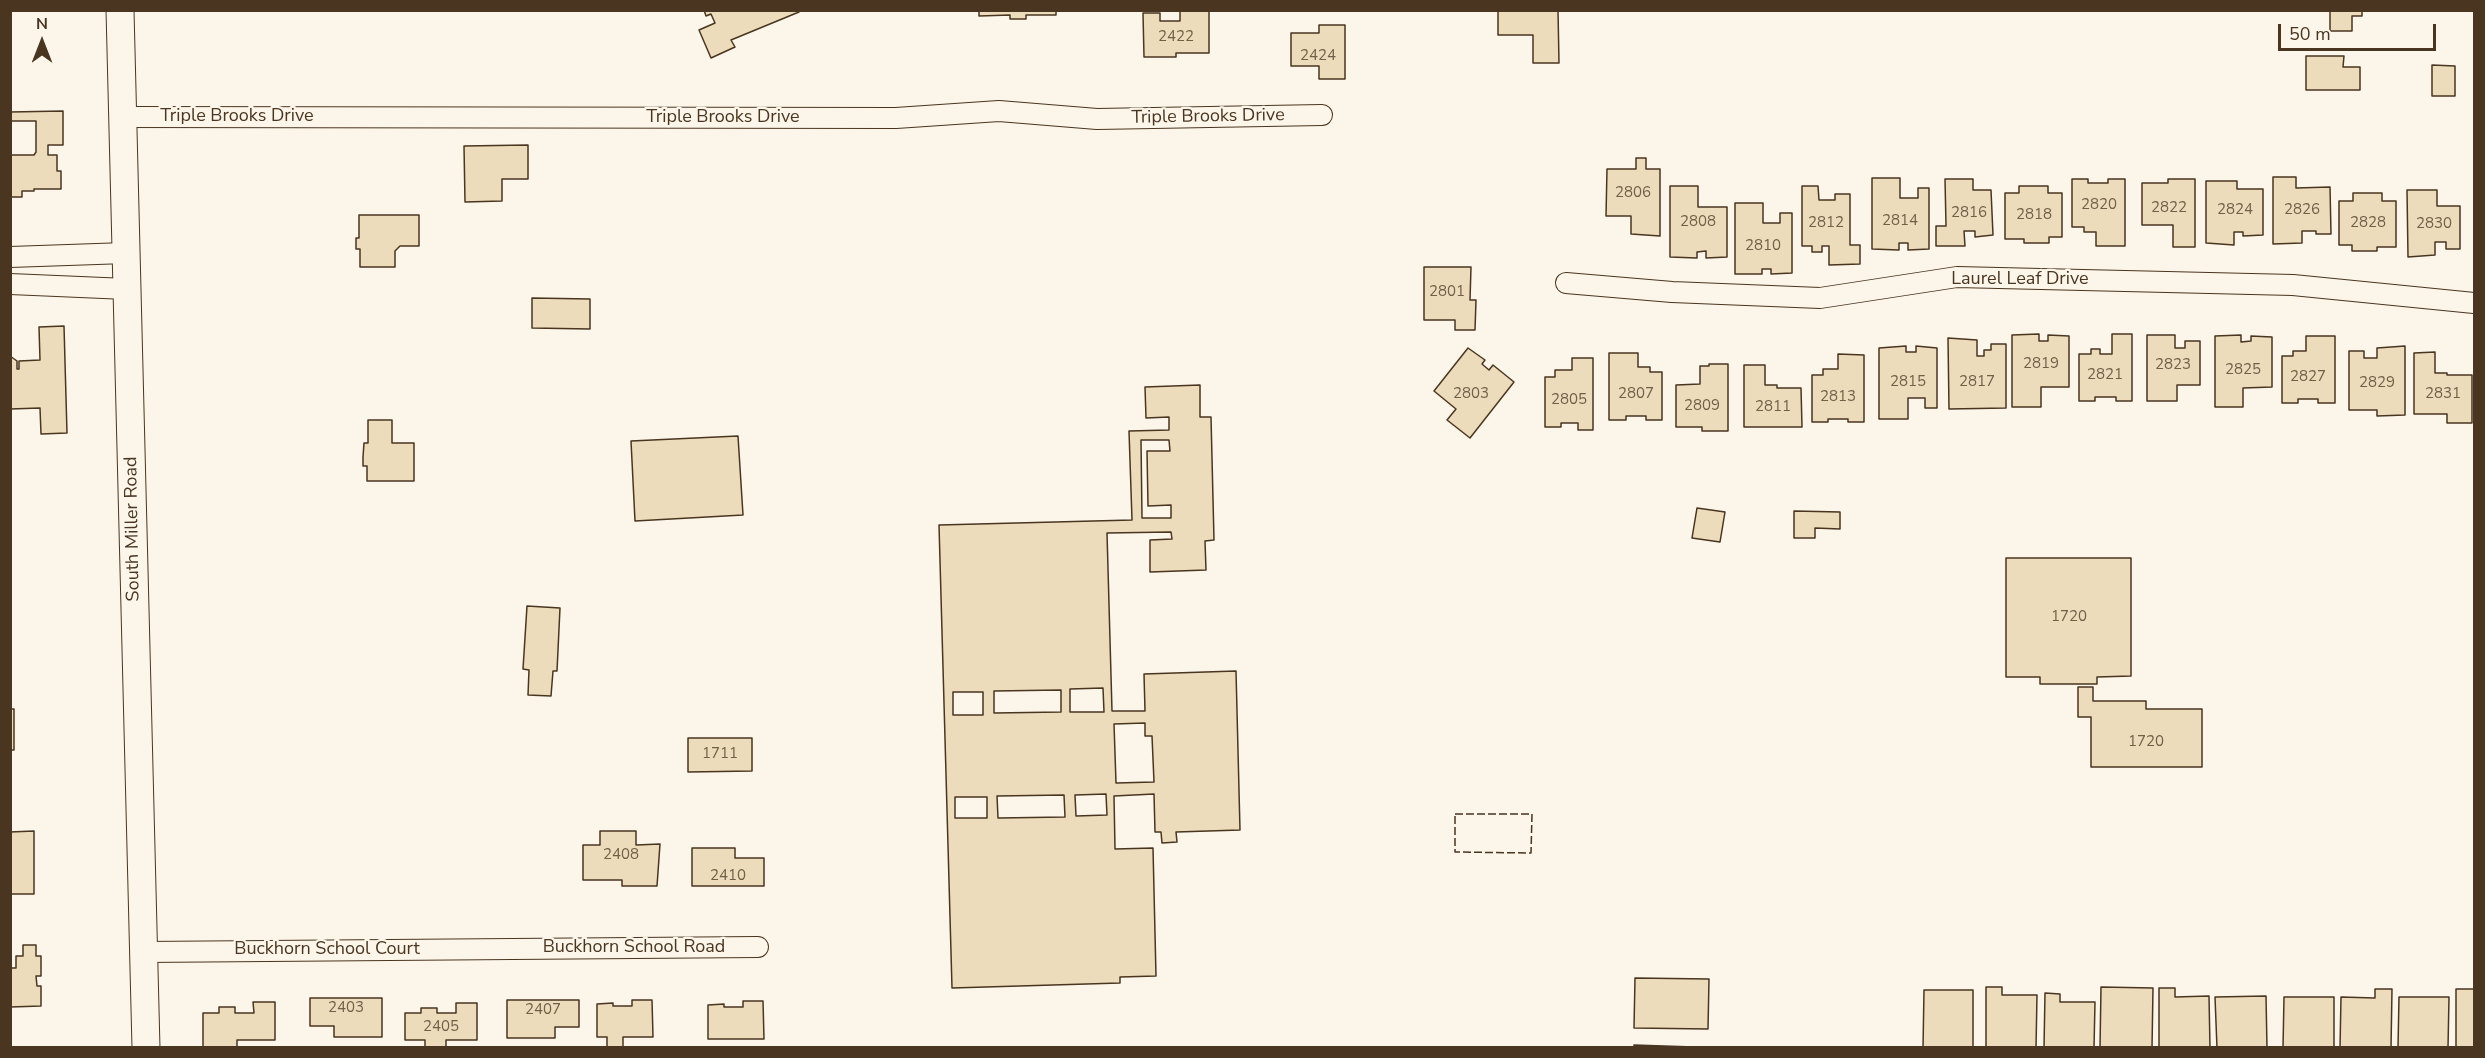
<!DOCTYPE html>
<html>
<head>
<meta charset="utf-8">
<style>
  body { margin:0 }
  #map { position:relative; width:2485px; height:1058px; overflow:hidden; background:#fbf6e9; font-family:"Nunito Sans",sans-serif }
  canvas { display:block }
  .frame { position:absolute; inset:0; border:12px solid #4a3520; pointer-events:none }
  .north { position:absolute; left:12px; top:12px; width:60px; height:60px; -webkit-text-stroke:4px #fbf6e9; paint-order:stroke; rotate:0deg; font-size:16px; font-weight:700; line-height:24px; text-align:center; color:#4a3520 }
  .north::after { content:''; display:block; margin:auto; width:21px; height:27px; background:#4a3520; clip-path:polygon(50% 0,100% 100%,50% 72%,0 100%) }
  .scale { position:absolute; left:2278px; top:24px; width:158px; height:27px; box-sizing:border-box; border:3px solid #4a3520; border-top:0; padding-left:8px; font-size:18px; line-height:21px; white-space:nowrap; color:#4a3520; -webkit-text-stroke:4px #fbf6e9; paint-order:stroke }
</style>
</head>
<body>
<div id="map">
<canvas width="2485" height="1058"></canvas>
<div class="frame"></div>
<div class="north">N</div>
<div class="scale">50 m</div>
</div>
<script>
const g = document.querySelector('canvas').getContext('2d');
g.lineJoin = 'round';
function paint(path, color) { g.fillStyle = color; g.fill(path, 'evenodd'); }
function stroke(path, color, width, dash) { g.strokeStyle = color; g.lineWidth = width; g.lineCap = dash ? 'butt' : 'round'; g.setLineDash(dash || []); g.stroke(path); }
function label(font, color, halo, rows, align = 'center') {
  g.font = font + ' "Nunito Sans",sans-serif'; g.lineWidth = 4.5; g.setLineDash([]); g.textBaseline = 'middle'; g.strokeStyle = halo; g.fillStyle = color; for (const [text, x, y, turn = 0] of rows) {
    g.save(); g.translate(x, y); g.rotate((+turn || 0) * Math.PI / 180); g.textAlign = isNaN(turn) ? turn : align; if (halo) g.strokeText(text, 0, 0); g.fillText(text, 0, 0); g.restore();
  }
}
const building = new Path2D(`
  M704,10h94l1,2 -68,28 4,7 -24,11 -12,-28 16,-7 -4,-9 -5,2z
  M979,10h77v5h-30v4h-16v-4l-31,1z
  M1180,10h29v43h-33v4h-32l-1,-44h17v8h20z
  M1498,10h60l1,53h-26v-28h-35z
  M2330,10h32v6h-10v15h-22z
  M1319,25h26v54h-26v-13h-28v-33h28z
  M2306,56h38l-1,11h17v23h-54z
  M2432,65l23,1v30h-23z
  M63,111v34h-15v10h9v16h4v18h-27v2h-12v6h-11l-1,-42h24l2,-3v-31h-26v-9z
  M528,145v34h-26v22l-37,1 -1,-56z
  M1636,158h10v11h14v67l-29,-2v-18h-25l1,-47h29z
  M2273,177h23v11l34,-1 1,47h-15v-3h-14v12l-29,1z
  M1872,178h28v20h18v-10h11v61l-21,1v-7h-9v7l-27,-1z
  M1945,179h28v11h18l2,45 -18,2v-6h-11l1,15h-29v-20h10z
  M2072,179h16v4h20v-4h17v67h-29v-14h-12v-5h-12z
  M2168,179h27v68h-22v-22h-31v-42h26z
  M2206,181h31v8h26v46l-20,1v-4h-9v13l-28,-2z
  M1670,186h28v21h29v50l-21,1v-7l-9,1v6l-27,-1z
  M1802,186h16l1,14h16v-6h15v51h10v19l-31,1v-19h-7v6h-10v-6h-10z
  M2019,186h29v7h14v44h-13v6h-25v-4h-19v-46h14z
  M2407,190h30v16h23v43h-14v-7h-11v13l-27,2z
  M2353,193h29v8h14v46h-19v4h-25v-6h-13v-44h14z
  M1735,203h28v20h17v-10h12v60l-21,1v-5h-9v5h-27z
  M359,215h60v31h-19l-5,5v16h-35v-18h-4v-11h3z
  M1424,267h47l-1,33h6l-1,30h-20v-10h-31z
  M532,298l58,1v30l-58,-1z
  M64,326l3,107 -26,1 -1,-26 -30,1v-53l7,5v8h2v-8l21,-1 -1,-33z
  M2039,334v7h9v-6l21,1v51h-28v20h-29v-72z
  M2112,334h20v67h-16v-4h-21v4h-16v-47h12v-5h9v5h12z
  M2147,335h28v13h10v-7h15v44h-23v16h-30z
  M2241,335v7l10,-1v-5l21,1v50l-29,1v19h-28v-71z
  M2306,336h29v67h-17v-4h-20v4h-16v-47h11v-5h13z
  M1948,338l29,2v16h7v-6h7v-6h15v64l-57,1z
  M1906,346v6h10v-6l21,2v60h-12v-10h-17v21h-29v-71z
  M2405,346v69l-28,1v-6h-28v-59h15v7h13v-10z
  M1468,348l17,12 -3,4 7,6 4,-5 21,17 -44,56 -23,-18 9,-11 -22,-18z
  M2435,352v21h12v2h25v48h-25v-9h-33v-61z
  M1609,353h29v14h12v5h12v48h-16v-4h-20v4h-17z
  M1838,354l26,1v67h-16v-3h-20v3h-16v-47h11v-6h15z
  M1572,358h21v72h-15v-7h-17v4h-16v-50h10v-7h17z
  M1709,364h19v67h-26v-4h-26v-42l24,-1v-18h9z
  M1744,365h21v20h12v3h24l1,39h-58z
  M1200,385v32h11l3,123 -9,1 1,29 -56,2v-32l22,-1 -1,-7 -64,1 5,178h33l-1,-37 92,-3 4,159 -64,2 1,10 -15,1 -1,-11h-6l-1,-38 -40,2 1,53 38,-1 3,128 -36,1v6l-168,5 -13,-463 193,-5 -3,-89 40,-1v-13l-23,1 -1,-31zM1141,440h28l1,11h-23l1,55 23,-1v13h-29zM1103,688l1,24h-34v-23zM1061,690v22l-67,1v-22zM953,692h30v23h-30zM1145,723v13h7l2,46 -38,1 -2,-59zM1106,794l1,21 -31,1 -1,-21zM1064,795l1,22 -67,1 -1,-22zM955,797h32v21h-32z
  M368,420h24v23h22v38h-47v-15h-4v-9l1,-14h4z
  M738,436l5,79 -108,6 -4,-80z
  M1697,508l28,4 -5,30 -28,-4z
  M1794,511l46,1v17l-25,-1v10h-21z
  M2006,558h125v118l-34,1v7h-57v-7h-34z
  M527,606l33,2 -3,63h-4l-2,25 -23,-1 1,-25 -6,-1z
  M2078,687h15v14h53v8h56v58h-111v-50h-13z
  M10,709h4v41h-4z
  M688,738h64v33l-64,1z
  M34,831v63h-24v-62z
  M600,831h36v14l24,-1 -3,42h-35v-6h-39v-35h17z
  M692,848h43v10h29v28h-72z
  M23,945h13v11h5v20h-5l1,10h4v20l-31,1v-39h6v-12h7z
  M1635,978l74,1 -1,50 -74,-1z
  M1986,987h16v8h35l-1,53h-50z
  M2101,987l52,1 -1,60h-52z
  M2159,988h16v9l34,-1 1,52h-51z
  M2375,989h17l-1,59h-51l1,-51 34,1z
  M2456,989h18v59h-18z
  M1924,990h49v58h-50z
  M2045,993l15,1v8h35l-1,46h-50z
  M2266,996l1,52h-50l-2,-51z
  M2284,997h50v51h-51z
  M2399,997h50l-1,51h-50z
  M310,998h72v39h-48v-11h-24z
  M507,1000h72v27h-24v11h-48z
  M632,1000h20l1,37h-30v11h-16v-11h-10v-33l16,-1v3h19z
  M743,1001h20l1,38h-56v-34l16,-1v3h19z
  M253,1002h22v38h-38v8h-34v-35h16v-6h16v6h19z
  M456,1003h21v37h-31v8h-21v-8h-20v-27h16v-5h16v5h19z
  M1634,1045l60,2v1h-60z`);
const street = new Path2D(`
  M123,117l773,1 103,-7 98,8 225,-4
  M10,257l116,-4
  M1566,283l106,9 148,6 137,-21 336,8 181,18
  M10,284l117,5
  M144,952l614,-5`);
const secondary = new Path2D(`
  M120,10l26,1038`);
const fence = new Path2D(`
  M1455,814h77l-1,39 -76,-1z`);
const numberNames = [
  ["2422",1176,37],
  ["2424",1318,56],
  ["2806",1633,193],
  ["2820",2099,205],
  ["2822",2169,208],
  ["2824",2235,210],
  ["2826",2302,210],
  ["2816",1969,213],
  ["2818",2034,215],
  ["2814",1900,221],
  ["2808",1698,222],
  ["2812",1826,223],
  ["2828",2368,223],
  ["2830",2434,224],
  ["2810",1763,246],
  ["2801",1447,292],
  ["2819",2041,364],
  ["2823",2173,365],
  ["2825",2243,370],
  ["2821",2105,375],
  ["2827",2308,377],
  ["2815",1908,382],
  ["2817",1977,382],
  ["2829",2377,383],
  ["2803",1471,394],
  ["2807",1636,394],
  ["2831",2443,394],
  ["2813",1838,397],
  ["2805",1569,400],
  ["2809",1702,406],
  ["2811",1773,407],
  ["1720",2069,617],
  ["1720",2146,742],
  ["1711",720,754],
  ["2408",621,855],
  ["2410",728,876],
  ["2403",346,1008],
  ["2407",543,1010],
  ["2405",441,1027]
];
const streetNames = [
  ["Triple Brooks Drive",237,117],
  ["Triple Brooks Drive",1208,117,-1],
  ["Triple Brooks Drive",723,118],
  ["Laurel Leaf Drive",2020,280],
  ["South Miller Road",133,529,-91],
  ["Buckhorn School Road",634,948],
  ["Buckhorn School Court",327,950]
];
paint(building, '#ecdcbc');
stroke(building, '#4a3520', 1.5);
stroke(street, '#4a3520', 22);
stroke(secondary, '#4a3520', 29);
stroke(street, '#fbf6e9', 20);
stroke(secondary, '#fbf6e9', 27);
stroke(fence, '#4a3520', 1.5, [8, 3]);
label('15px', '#725f47', null, numberNames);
label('18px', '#4a3520', '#fbf6e9', streetNames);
</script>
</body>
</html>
